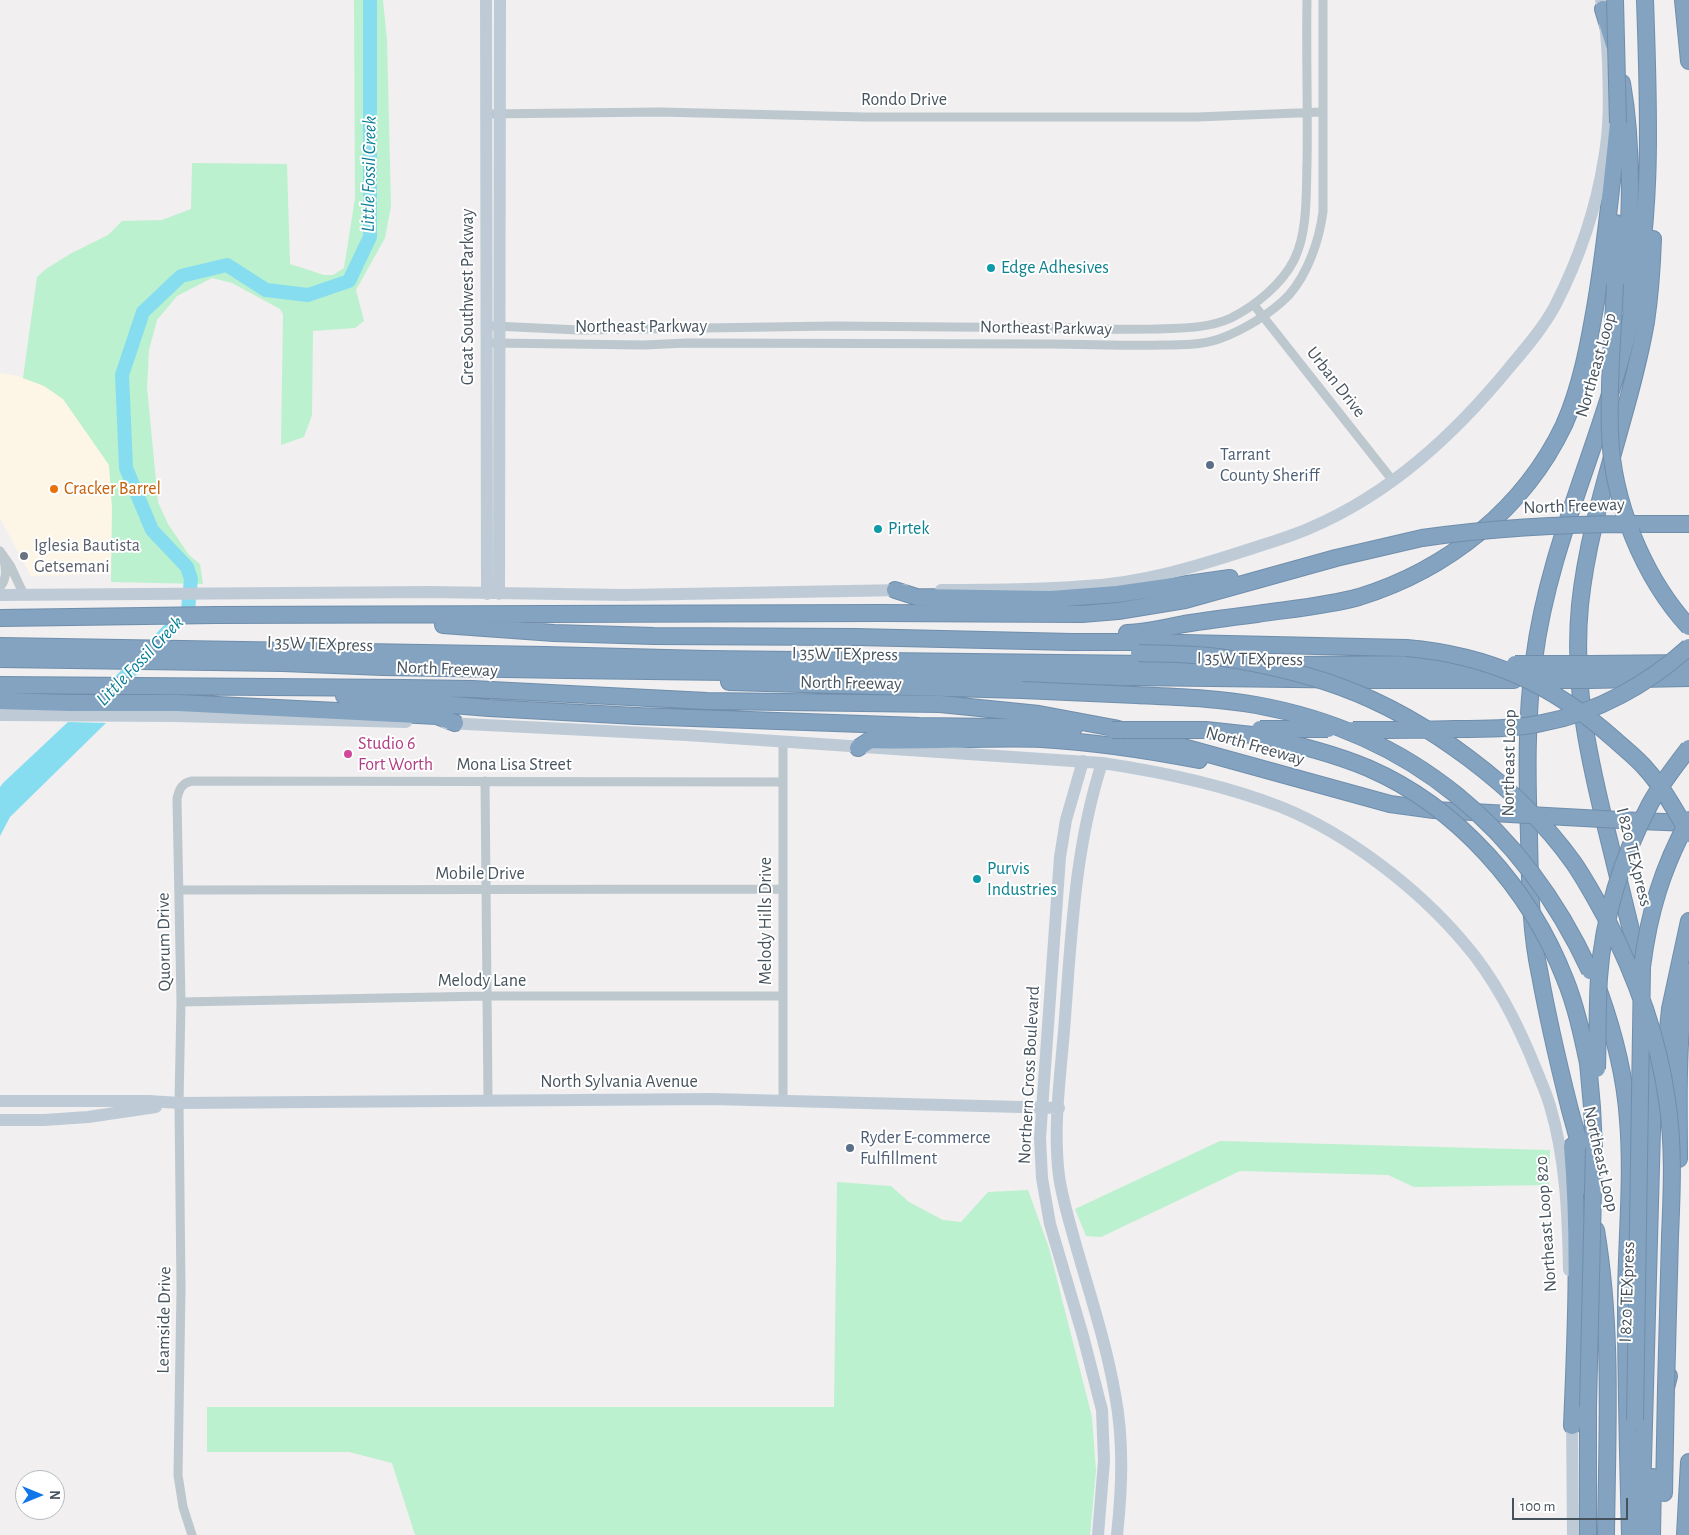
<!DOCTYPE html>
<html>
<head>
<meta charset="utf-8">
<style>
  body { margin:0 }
  #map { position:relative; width:1689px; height:1535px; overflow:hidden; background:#f1efef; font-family:"Alegreya Sans",sans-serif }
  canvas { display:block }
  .north { position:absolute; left:15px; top:1470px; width:50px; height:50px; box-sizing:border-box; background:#fff; border:1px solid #b5babe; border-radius:50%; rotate:90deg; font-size:14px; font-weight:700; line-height:20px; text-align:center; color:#46535d }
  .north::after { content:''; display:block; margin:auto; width:18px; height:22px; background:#1176e9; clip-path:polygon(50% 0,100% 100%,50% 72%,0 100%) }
  .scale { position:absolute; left:1512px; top:1498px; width:116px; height:22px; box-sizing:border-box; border:2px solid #46535d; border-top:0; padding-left:6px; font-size:15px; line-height:18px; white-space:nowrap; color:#46535d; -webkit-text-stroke:4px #fff; paint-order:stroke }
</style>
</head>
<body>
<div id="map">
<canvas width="1689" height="1535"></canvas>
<div class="north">N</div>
<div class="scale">100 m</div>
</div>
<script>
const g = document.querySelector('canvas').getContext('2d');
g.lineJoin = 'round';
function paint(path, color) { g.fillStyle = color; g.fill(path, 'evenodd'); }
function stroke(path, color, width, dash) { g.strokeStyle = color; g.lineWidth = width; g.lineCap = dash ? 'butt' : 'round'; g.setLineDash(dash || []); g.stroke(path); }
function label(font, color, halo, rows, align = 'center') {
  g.font = font + ' "Alegreya Sans",sans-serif'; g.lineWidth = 4; g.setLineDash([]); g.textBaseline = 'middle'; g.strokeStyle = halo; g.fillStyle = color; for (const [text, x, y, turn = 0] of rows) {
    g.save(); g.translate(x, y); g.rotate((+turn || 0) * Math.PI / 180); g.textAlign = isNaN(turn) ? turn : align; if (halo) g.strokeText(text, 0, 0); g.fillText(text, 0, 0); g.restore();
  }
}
const commercial = new Path2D(`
  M0,373l18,3 26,10 19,13 46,66 3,43 -1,66 -80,2 -31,-58z`);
const green = new Path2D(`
  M354,0h29l4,40 4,166 -6,32 -29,52 8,31 -9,7 -42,3 -1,84 -8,22 -23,8 2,-131 -3,-5 -48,-26 -20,-5 -35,18 -20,24 -8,30 -2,37 11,115 10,22 21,31 11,9 3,20 -92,-2 1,-74 -3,-43 -46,-66 -19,-13 -21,-8 14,-101 9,-8 24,-15 38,-19 14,-14 40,-1 29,-11 1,-46 95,1 3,100 34,11h9l11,-7 11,-70z
  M1220,1141l330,9 -1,35 -135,2 -26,-12 -148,-4 -139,66 -15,-1 -11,-27z
  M837,1182l54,4 18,16 34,18 18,2 27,-30 40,-2 21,58 43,169 4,54 -6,64h-675l-23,-72 -43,-11h-142v-45h627z`);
const water = new Path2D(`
  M68,722l38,1 -96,94 -10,19v-49l3,-4z`);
const river = new Path2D(`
  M95,708l93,-98 3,-31 -4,-12 -35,-37 -26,-62 -4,-93 21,-63 38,-36 46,-11 39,25 42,5 41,-14 21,-44v-237`);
const street = new Path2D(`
  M485,114l175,-2 204,5h333l125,-5
  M1254,305l139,176
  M494,326l85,4 254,-4 237,2c28,2 55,1 83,1 26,-1 54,0 78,-11 24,-12 51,-34 63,-58 14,-28 12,-67 13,-97 1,-54 -1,-109 0,-163
  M494,343l150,2 43,-2c121,1 241,0 362,1 38,0 76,2 114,1 18,0 38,0 56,-6 23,-8 53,-26 70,-44 19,-22 30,-54 34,-83v-212
  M0,551l10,14 14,30
  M0,587c7,-7 6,-18 4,-27
  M485,781l3,319
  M179,890l603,-1
  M181,1002l306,-6h295
  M783,1100v-358
  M192,1535l-9,-28 -5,-32 3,-186 -2,-186 2,-101 -4,-203c2,-10 5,-16 15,-18l591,1`);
const secondary = new Path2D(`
  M486,0l1,594
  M941,590c48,0 97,0 145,-4 55,-3 109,-19 161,-36 21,-7 43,-13 63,-22 80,-34 144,-93 199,-160 16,-19 34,-40 46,-62 23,-45 41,-97 49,-147 6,-32 5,-65 4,-97 -1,-21 -2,-42 -7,-62
  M499,594l1,-594
  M0,595l429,-3 196,3 279,-5
  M0,715l176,1 230,6
  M446,723l240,12 416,28c61,9 122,22 179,44 67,27 138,82 184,137 32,37 55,84 73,130 4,10 9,21 12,32 16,53 18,110 19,164
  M1083,761l-17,59 -6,37 -20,281 2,40 8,46 33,112 19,74 2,51 -6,74
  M1102,763c-28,86 -31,178 -38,268 -4,48 -11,98 -5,145 3,22 10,44 16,66 14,50 31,100 40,152 9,47 7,94 2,141
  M0,1101h149l30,2 533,-4 347,9
  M0,1120h44l44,-3 68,-10
  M1572,1418l1,117`);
const highway = new Path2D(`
  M1683,0l6,61
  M1603,9l11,36
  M1622,83c13,73 7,147 3,220
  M1615,283l1,-60
  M1633,524h56
  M895,590l22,7 134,2 66,-5 113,-16
  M0,618l216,-3 664,-2 202,1 36,-3 67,-11 151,-42 86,-20
  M443,625l111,8 100,3 202,1 216,5h67l267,6
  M1127,633c19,-1 38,-5 57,-9 25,-4 49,-7 73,-10 34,-5 69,-8 102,-17 88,-27 165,-88 205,-172 17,-38 25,-82 32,-123 10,-59 16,-119 22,-179
  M0,646l545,9 162,4 531,6
  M0,659l283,4 100,4 184,3 806,10h141
  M1590,664l99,-1
  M1275,665l205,-1
  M1590,680l99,-2
  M729,682l293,8
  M0,685l405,3 67,1 235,12 233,3 99,10 75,14 276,76 44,6 76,4
  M344,696l145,12 147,8 283,10 155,2
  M0,701l70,2h108l259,13 18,7
  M1206,730l46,5
  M858,748l12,-8c57,2 114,-3 171,-1 54,3 106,11 158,21
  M1639,821l50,2
  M1641,972c-10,-43 -21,-86 -31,-128 -20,-80 -38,-156 -30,-239 10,-97 49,-188 66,-283 4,-27 6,-55 7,-83
  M1599,991c15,42 26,84 29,129 5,61 -2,123 -2,185 0,76 2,153 4,230
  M1588,1063l4,44 2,41
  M1664,1070l6,-61 19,-88
  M1572,1146c8,94 4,187 0,280
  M1679,1159c0,-62 -3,-126 10,-187
  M1589,1188c-4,-28 -13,-55 -20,-82 -11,-44 -21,-87 -29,-131 -10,-46 -10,-93 -11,-139 -2,-59 -3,-118 5,-176 14,-112 65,-213 92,-321 28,-114 23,-223 19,-339
  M1596,1230c17,101 11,203 10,305
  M1588,1407v128
  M1664,1493l2,-105 3,-12
  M1641,1535l12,-442 -3,-52
  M1652,1535l1,-58
  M1685,1535l4,-73`);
const highwayBridge = new Path2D(`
  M1615,0l3,123
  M1615,284c-2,49 -7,99 -5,149 2,67 33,144 79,194
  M1422,538c70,-10 140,-14 211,-14
  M1406,648c83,7 146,36 208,91 11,10 24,20 33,31 17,19 29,42 42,64
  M1139,653c27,1 53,1 79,4 40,6 85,16 123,30 85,31 179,101 232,175 12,17 22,36 32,54 30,58 53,119 62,184 7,45 5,90 3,136 -1,51 -3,102 -4,152
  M1515,664h75
  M1532,680h58
  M1022,690c38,2 76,3 114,5 40,2 80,3 120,10 156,28 268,124 334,266
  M1260,729h68
  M1112,730h94
  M1353,730c34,0 68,0 102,-1 30,0 59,0 87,-6 55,-10 106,-39 147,-76
  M1252,735c40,8 78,17 116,33 90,39 162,121 197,211 11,27 17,56 23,84
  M1510,814l129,7
  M1597,1069c1,-30 0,-61 2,-91 4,-60 23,-121 51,-174 11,-20 25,-38 39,-56
  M1588,1407l6,-259
  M1635,1420l7,-453c7,-55 20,-98 47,-148`);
const markers = [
  [991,268,5,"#0f9aa8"],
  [1210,465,5,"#5c6f8a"],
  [54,489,5,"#e8710a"],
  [878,529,5,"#0f9aa8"],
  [24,556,5,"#6b7280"],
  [348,754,5,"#d1479c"],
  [977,879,5,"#0f9aa8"],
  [850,1148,5,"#5c6f8a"]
];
const streetNames = [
  ["Rondo Drive",904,100],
  ["Great Southwest Parkway",468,297,-90],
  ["Northeast Parkway",641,327],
  ["Northeast Parkway",1046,328,1],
  ["Northeast Loop",1596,365,-74],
  ["Urban Drive",1336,382,52],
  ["North Freeway",1574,506,-2],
  ["I 35W TEXpress",320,644,2],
  ["I 35W TEXpress",845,654,1],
  ["I 35W TEXpress",1250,659,1],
  ["North Freeway",447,669,2],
  ["North Freeway",851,683,1],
  ["North Freeway",1255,746,16],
  ["Northeast Loop",1509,763,-89],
  ["Mona Lisa Street",514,765],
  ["I 820 TEXpress",1634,857,76],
  ["Mobile Drive",480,874],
  ["Melody Hills Drive",766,921,-90],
  ["Quorum Drive",164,942,-91],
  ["Melody Lane",482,981],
  ["Northern Cross Boulevard",1029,1075,-87],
  ["North Sylvania Avenue",619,1082],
  ["Northeast Loop",1601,1159,77],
  ["Northeast Loop 820",1546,1224,-94],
  ["I 820 TEXpress",1627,1292,-88],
  ["Leamside Drive",164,1320,-89]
];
const cultureNames = [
  ["Edge Adhesives",1001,268],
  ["Pirtek",888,529],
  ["Purvis",987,869],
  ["Industries",987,890]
];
const serviceNames = [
  ["Tarrant",1220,455],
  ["County Sheriff",1220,476],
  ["Ryder E-commerce",860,1138],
  ["Fulfillment",860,1159]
];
const foodNames = [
  ["Cracker Barrel",64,489]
];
const worshipNames = [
  ["Iglesia Bautista",34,546],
  ["Getsemani",34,567]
];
const hotelNames = [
  ["Studio 6",358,744],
  ["Fort Worth",358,765]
];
const waterNames = [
  ["Little Fossil Creek",369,174,-89],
  ["Little Fossil Creek",140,661,-46]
];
paint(commercial, '#fdf6e7');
paint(green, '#bbf1ce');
paint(water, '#86ddf0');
stroke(river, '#86ddf0', 14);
stroke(highway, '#6f8eac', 18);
stroke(street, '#bcc7ce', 9);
stroke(secondary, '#becbd7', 12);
stroke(highway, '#84a3c0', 16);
stroke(highwayBridge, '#6f8eac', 18, []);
stroke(highwayBridge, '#84a3c0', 16);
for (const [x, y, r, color] of markers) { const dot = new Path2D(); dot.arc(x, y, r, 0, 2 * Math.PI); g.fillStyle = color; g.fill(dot); stroke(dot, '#fff', 2); }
label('18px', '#46535d', '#fff', streetNames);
label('18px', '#0d838f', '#fff', cultureNames, 'left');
label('18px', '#4e5e75', '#fff', serviceNames, 'left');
label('18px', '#c56008', '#fff', foodNames, 'left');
label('18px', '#5b616d', '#fff', worshipNames, 'left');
label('18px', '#b23c85', '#fff', hotelNames, 'left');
label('italic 19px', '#087f98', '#fff', waterNames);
</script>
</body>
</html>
